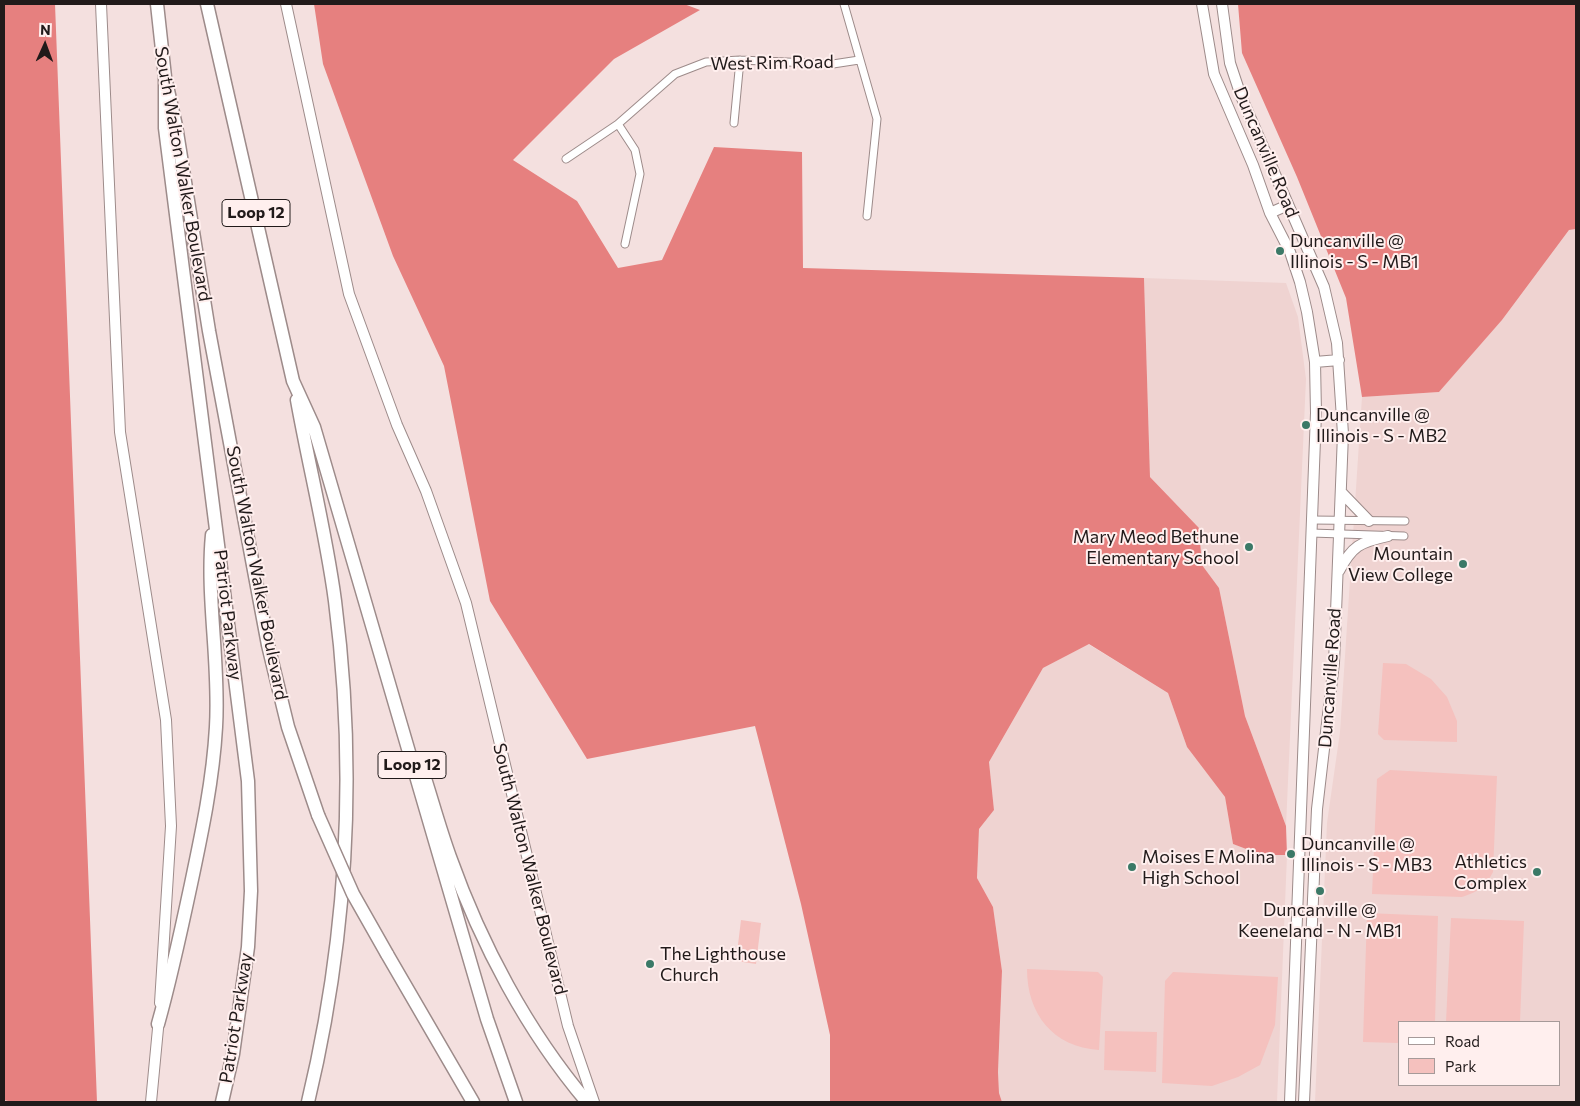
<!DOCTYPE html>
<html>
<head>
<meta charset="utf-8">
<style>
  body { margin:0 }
  #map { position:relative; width:1580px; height:1106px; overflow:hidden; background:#f4e0df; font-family:Commissioner,sans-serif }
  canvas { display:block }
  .frame { position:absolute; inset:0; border:5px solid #211a1a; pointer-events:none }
  .legend { position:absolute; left:1398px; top:1021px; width:162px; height:65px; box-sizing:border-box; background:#ffefee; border:1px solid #a69a99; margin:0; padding:6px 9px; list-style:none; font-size:15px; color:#211a1a }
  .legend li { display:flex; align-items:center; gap:10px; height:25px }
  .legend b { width:25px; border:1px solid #a69a99 }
  .north { position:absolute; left:20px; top:20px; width:50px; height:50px; -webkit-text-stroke:4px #ffefee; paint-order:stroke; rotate:2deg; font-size:14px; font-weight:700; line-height:20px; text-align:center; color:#211a1a }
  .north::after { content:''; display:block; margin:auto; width:18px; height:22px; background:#211a1a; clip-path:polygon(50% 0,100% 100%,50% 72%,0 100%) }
</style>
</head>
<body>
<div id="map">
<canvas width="1580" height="1106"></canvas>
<div class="frame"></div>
<ul class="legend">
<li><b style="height:6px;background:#fff"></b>Road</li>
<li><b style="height:14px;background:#f5c1be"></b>Park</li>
</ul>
<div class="north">N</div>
</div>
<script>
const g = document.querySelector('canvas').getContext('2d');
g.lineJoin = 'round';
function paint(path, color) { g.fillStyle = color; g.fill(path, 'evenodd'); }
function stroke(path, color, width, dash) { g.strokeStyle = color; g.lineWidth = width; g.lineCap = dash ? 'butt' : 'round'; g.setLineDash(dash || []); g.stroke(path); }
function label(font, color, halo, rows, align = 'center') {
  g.font = font + ' Commissioner,sans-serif'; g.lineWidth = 4; g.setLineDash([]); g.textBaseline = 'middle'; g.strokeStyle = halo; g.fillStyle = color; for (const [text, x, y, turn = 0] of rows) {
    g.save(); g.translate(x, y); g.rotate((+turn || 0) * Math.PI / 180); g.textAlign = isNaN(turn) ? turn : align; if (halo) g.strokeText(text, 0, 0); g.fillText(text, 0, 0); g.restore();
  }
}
const built = new Path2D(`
  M1576,229v873h-261l12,-279 13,-91 22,-335 77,-5 63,-72 67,-90zM1399,1022h160v63h-160z
  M1144,278l142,5 12,34 8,62 -20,447 -41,-110 -26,-128 -17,-23 -3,-37 -49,-51z
  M1088,644l80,49 19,54 38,50 8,47 29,11h25l-10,247h-275l-3,-9 -1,-21 4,-101 -9,-64 -16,-29 2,-49 15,-19 -5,-48 54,-94z`);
const green = new Path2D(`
  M1383,663l23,1 25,15 16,18 10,24v21l-73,-2 -6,-6z
  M1390,770l107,6 -4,96c-8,15 -15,20 -31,25l-90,-3 5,-115z
  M1367,913l71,3 -3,106h-36v21l-36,-1z
  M1451,918l73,3 -4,101h-74z
  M741,920l20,3 -5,41 -20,-3z
  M1027,969l71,3 5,5 -4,73c-46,-3 -72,-36 -72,-81z
  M1173,972l105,5 -3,48 -15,40 -22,12 -26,9 -50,-3 3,-102z
  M1105,1031l52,1 -1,40 -52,-2z`);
const forest = new Path2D(`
  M4,4h51l42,1098h-85l-8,-2z
  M314,4h370l16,6 -86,49 -101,101 64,41 41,67 44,-8 52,-113 88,5 1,116 341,10 6,199 49,51 3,37 17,23 26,128 41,110 1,29h-25l-29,-11 -8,-47 -38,-50 -19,-54 -79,-49 -46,24 -54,94 5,48 -15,19 -2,49 16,29 9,64 -4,101 1,21 3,9h-172v-67l-29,-131 -46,-178 -168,33 -97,-158 -46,-235 -51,-110 -70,-192z
  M1238,4h338v225l-7,1 -67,90 -63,72 -77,5 -16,-99 -49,-121 -55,-124z`);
const minor = new Path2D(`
  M844,4l33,115 -10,97
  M734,123l6,-63
  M618,124l17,26 5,24 -15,70
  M566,159l52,-35 57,-50 31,-12 34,-2 93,4 26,-4
  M1311,520l94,1
  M1311,533l93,3`);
const secondary = new Path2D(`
  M101,4l19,428 46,288 5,106 -11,177
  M286,4l63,290 48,131 29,66 40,112 102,423 26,76
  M1202,4l12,70 39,91 17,48 20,39 10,30 7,30 8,50 1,51 -26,689
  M1222,4l8,59 11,33 83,191 13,56 6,91 -9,229 -17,146 -13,293
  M1270,213l18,-8
  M1315,362l24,-2
  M1341,492l28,29
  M1339,571c13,-25 21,-29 49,-35
  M151,1102l8,-84`);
const motorway = new Path2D(`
  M157,4l8,73 11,49 33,205 59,314 20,82 30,88
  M207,4l86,377 21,46 173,592 29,83
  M165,77v51l83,653 3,110 -3,56 -15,107 -11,48
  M297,400c12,67 29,133 38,201 22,170 13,334 -27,501
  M421,766c10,30 18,61 29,91 31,87 77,174 137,245
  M387,954l86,148
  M158,1024c13,-46 23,-93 33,-140 11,-52 22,-104 25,-157 4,-64 -10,-129 -4,-192`);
const motorwayBridge = new Path2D(`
  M318,815l35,79 34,60`);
const markers = [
  [1280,251,5,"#3b7967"],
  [1306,425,5,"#3b7967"],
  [1249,547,5,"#3b7967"],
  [1463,564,5,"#3b7967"],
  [1291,854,5,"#3b7967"],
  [1132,867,5,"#3b7967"],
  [1537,872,5,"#3b7967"],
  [1320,891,5,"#3b7967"],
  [650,964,5,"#3b7967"]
];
const shields = [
  [256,213,68],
  [412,765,68]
];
const shieldNames = [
  ["Loop 12",256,213],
  ["Loop 12",412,765]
];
const streetNames = [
  ["West Rim Road",772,63,-1],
  ["Duncanville Road",1266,152,67],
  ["South Walton Walker Boulevard",183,174,80],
  ["South Walton Walker Boulevard",257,573,79],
  ["Patriot Parkway",228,615,83],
  ["Duncanville Road",1330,678,-86],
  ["South Walton Walker Boulevard",530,869,76],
  ["Patriot Parkway",236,1018,-81]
];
const poiNames = [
  ["Duncanville @",1290,241],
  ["Illinois - S - MB1",1290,262],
  ["Duncanville @",1316,415],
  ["Illinois - S - MB2",1316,436],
  ["Mary Meod Bethune",1239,537,"right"],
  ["Elementary School",1239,558,"right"],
  ["Mountain",1453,554,"right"],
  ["View College",1453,575,"right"],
  ["Duncanville @",1301,844],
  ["Illinois - S - MB3",1301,865],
  ["Moises E Molina",1142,857],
  ["High School",1142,878],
  ["Athletics",1527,862,"right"],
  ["Complex",1527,883,"right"],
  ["Duncanville @",1320,910,"center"],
  ["Keeneland - N - MB1",1320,931,"center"],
  ["The Lighthouse",660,954],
  ["Church",660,975]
];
paint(built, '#efd3d1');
paint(green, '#f5c1be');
paint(forest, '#e6807f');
stroke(minor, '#9d8b8a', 9);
stroke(secondary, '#9d8b8a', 12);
stroke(motorway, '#9d8b8a', 15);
stroke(minor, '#fff', 7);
stroke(secondary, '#fff', 10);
stroke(motorway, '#fff', 12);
stroke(motorwayBridge, '#9d8b8a', 15, []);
stroke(motorwayBridge, '#fff', 12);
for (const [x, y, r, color] of markers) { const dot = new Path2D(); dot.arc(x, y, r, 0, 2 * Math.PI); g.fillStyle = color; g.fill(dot); stroke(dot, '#ffefee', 2); }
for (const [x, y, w] of shields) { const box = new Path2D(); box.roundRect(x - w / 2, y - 13.5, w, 27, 4); g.fillStyle = '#ffefee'; g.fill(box); stroke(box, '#211a1a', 1); }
label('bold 16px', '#211a1a', null, shieldNames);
label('18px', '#211a1a', '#ffefee', streetNames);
label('18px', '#211a1a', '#ffefee', poiNames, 'left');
</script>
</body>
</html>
